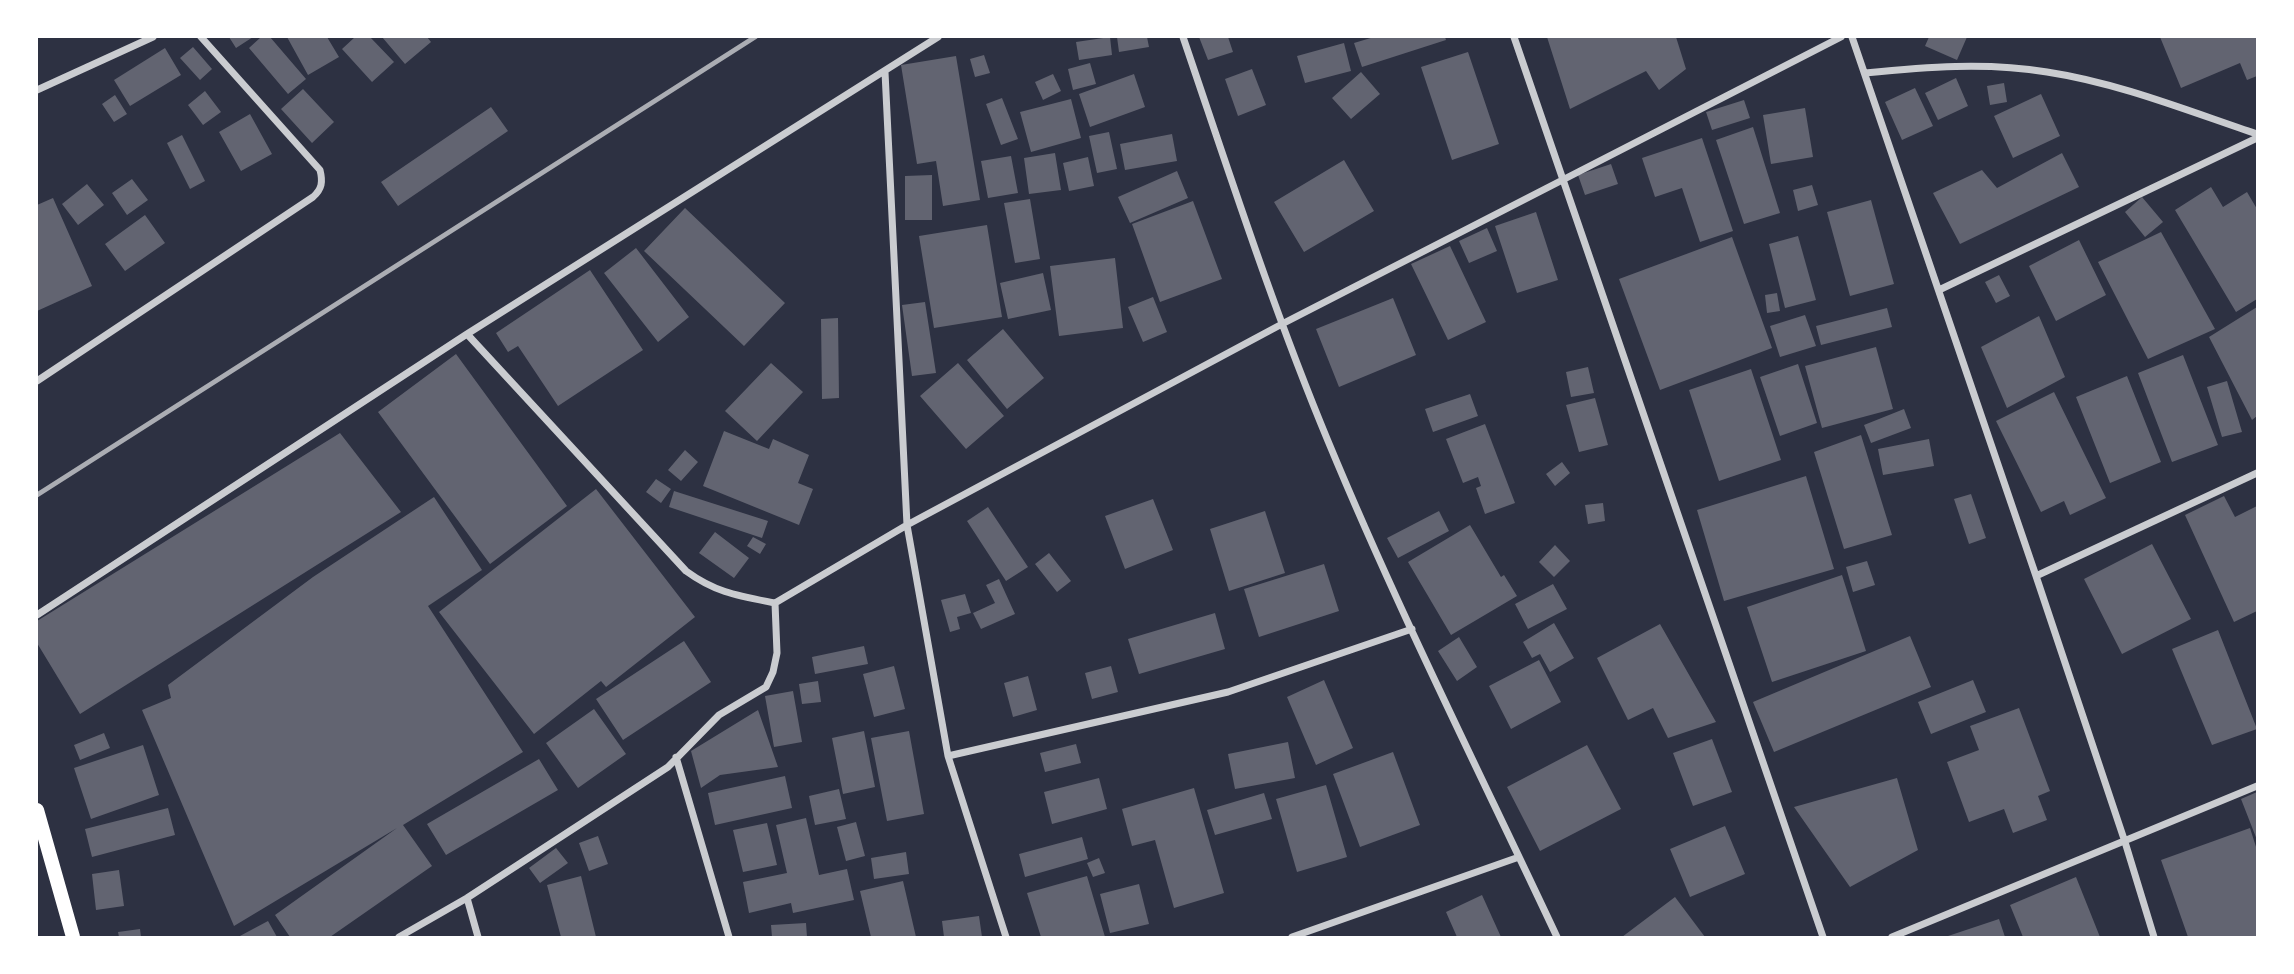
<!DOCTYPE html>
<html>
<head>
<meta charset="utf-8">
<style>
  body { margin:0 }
  #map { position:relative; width:2294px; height:974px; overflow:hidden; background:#2d3142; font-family:"Varela Round",sans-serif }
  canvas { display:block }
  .frame { position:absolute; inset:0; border:38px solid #fff; pointer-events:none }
</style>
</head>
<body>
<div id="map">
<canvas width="2294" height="974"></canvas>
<div class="frame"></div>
</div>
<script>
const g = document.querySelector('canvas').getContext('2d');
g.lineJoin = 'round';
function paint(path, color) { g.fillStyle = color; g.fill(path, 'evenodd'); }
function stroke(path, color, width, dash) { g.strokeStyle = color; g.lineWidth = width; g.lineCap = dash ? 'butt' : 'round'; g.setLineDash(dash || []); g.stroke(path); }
const building = new Path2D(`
  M229,37h24l-17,11z
  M261,37h9l36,42 -18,15 -39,-46z
  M287,37h40l12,20 -31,18z
  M355,37h15l24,25 -22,20 -30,-33z
  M382,37h45l4,5 -26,22z
  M1110,37l2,18 -33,5 -3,-18z
  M1117,37h30l2,10 -30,5z
  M1199,37h29l5,15 -25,8z
  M1374,37h71l1,3 -84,27 -8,-24z
  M1547,37h129l10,32 -27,21 -13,-19 -76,38z
  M1929,37h38l-10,23 -32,-14z
  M2160,37h97v39l-10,4 -7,-17 -59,25z
  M1344,43l7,28 -46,12 -8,-27z
  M193,47l19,22 -12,11 -20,-22z
  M165,48l16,27 -51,31 -16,-26z
  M1468,52l31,92 -47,16 -31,-93z
  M984,55l6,18 -15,4 -5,-18z
  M956,56l24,144 -37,6 -7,-45 -19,3 -16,-99z
  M1090,63l6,21 -23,6 -5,-21z
  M1252,69l14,36 -28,11 -13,-37z
  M1361,72l19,22 -29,25 -19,-21z
  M1053,74l8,17 -18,9 -8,-18z
  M1134,74l11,33 -55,20 -11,-33z
  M1956,78l12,28 -30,14 -13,-27z
  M2004,83l3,19 -17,3 -3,-19z
  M1915,88l18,38 -31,14 -17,-38z
  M303,89l31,33 -22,21 -31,-34z
  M205,91l16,21 -18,13 -15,-20z
  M2041,94l19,42 -47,22 -19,-42z
  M115,95l12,19 -13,8 -12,-18z
  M1002,98l16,41 -17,6 -15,-41z
  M1071,99l10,39 -50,14 -11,-40z
  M1744,100l6,18 -38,12 -6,-18z
  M491,107l17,24 -110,75 -17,-24z
  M1805,108l8,49 -42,7 -8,-49z
  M250,114l22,40 -31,17 -22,-39z
  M1753,127l27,86 -36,11 -28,-84z
  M1109,132l8,37 -20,4 -8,-37z
  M1172,134l5,27 -52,9 -5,-26z
  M182,135l23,46 -15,8 -23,-46z
  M1702,138l31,93 -33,11 -18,-54 -27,9 -13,-39z
  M1055,153l6,37 -32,4 -5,-36z
  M2062,153l17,34 -119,57 -27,-51 49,-23 15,18z
  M1011,156l7,37 -30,5 -7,-37z
  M1088,157l6,29 -25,5 -6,-28z
  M1344,160l30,51 -70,41 -30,-50z
  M1611,164l7,20 -33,11 -7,-20z
  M1177,171l11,27 -58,25 -12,-26z
  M932,175v45h-27v-44z
  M132,179l16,21 -21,15 -15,-22z
  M87,184l17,21 -26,20 -16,-21z
  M1812,185l6,20 -20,6 -5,-21z
  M2211,187l12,20 24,-15 10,17v90l-21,13 -61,-102z
  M2142,197l21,25 -18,15 -20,-25z
  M53,198l39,88 -55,25v-106z
  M1030,199l10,60 -25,4 -11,-60z
  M1871,200l23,84 -44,12 -23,-84z
  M1193,201l29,78 -62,23 -28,-78z
  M685,208l100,95 -41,43 -100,-95z
  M1536,212l22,68 -41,13 -22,-67z
  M145,215l20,28 -40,28 -20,-27z
  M987,225l15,92 -68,11 -15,-92z
  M1487,228l10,23 -28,12 -10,-22z
  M2161,232l54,97 -67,30 -50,-97z
  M1798,236l18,64 -31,8 -16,-64z
  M1732,237l40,111 -112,42 -41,-111z
  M2079,240l27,55 -50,26 -27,-55z
  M1450,246l36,76 -38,18 -37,-76z
  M636,248l53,69 -31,25 -54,-69z
  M1115,258l8,70 -64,8 -9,-70z
  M590,270l53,80 -85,56 -40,-60 -10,6 -12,-19z
  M1043,273l8,37 -43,9 -8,-36z
  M1999,275l11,21 -14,7 -11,-21z
  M1777,293l3,18 -13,2 -2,-18z
  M1153,297l14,35 -24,10 -15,-35z
  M1393,298l23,57 -77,32 -23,-58z
  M925,302l11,71 -24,3 -10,-71z
  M2257,307v109l-5,4 -43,-83z
  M1887,308l5,19 -71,18 -5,-19z
  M1805,315l11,31 -36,11 -10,-31z
  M2039,316l26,61 -58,31 -26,-61z
  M838,318l1,80 -17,1 -1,-80z
  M1003,329l41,49 -37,31 -40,-49z
  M1876,347l17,62 -71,19 -17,-62z
  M456,354l111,152 -77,58 -112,-152z
  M2183,355l35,90 -46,17 -34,-89z
  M771,363l32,29 -46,49 -32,-30z
  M958,363l46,53 -38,33 -46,-53z
  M1798,364l19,59 -37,13 -20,-59z
  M1588,367l6,26 -23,4 -5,-25z
  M1751,369l30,91 -62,21 -30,-91z
  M2127,376l34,86 -51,21 -34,-86z
  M2227,381l15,51 -20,5 -15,-50z
  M2054,392l52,106 -36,17 -6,-14 -23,11 -45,-91z
  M1470,394l8,22 -45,16 -8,-23z
  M1595,398l13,47 -29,7 -13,-47z
  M1904,409l7,19 -40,15 -7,-18z
  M1485,424l30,79 -30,11 -9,-26 5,-2 -3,-9 -15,6 -17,-44z
  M724,431l45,18 4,-10 36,16 -11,28 15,6 -14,36 -96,-39z
  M340,433l61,79 -321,202 -43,-71v-22z
  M1861,435l31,100 -48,14 -30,-97z
  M1929,439l5,27 -51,9 -5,-26z
  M685,450l13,12 -17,19 -13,-11z
  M1562,462l8,11 -15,13 -9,-12z
  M1806,476l28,93 -110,32 -27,-91z
  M656,479l15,10 -10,14 -15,-11z
  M596,489l99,128 -89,70 -5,-6 -67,53 -95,-122z
  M674,491l94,30 -6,17 -93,-31z
  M1971,494l15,44 -17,6 -15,-45z
  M2224,496l11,21 22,-11v105l-23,11 -49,-107z
  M434,497l48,73 -54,36 95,146 -120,73 29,41 -102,71h-40l-15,-22 122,-87 -163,98 -92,-216 29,-12 -3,-13 145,-108z
  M1153,499l20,51 -48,19 -20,-53z
  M1603,503l2,18 -17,3 -3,-19z
  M988,507l40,60 -22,14 -39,-60z
  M1265,511l20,62 -56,18 -19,-62z
  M1439,511l10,20 -51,27 -11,-20z
  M1470,525l31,52 3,-2 13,21 -66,39 -43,-73z
  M715,532l34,26 -15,20 -35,-25z
  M753,537l13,7 -6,10 -13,-8z
  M2152,544l39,75 -69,35 -38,-75z
  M1555,545l15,16 -16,16 -15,-15z
  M1049,553l22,28 -14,11 -22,-28z
  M1867,561l8,24 -22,7 -7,-25z
  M1324,564l15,47 -80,26 -15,-48z
  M1842,575l24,76 -94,31 -25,-75z
  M999,579l16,35 -34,15 -8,-16 22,-10 -9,-18z
  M1553,584l14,25 -39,20 -13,-25z
  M965,594l6,19 -14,4 3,12 -10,3 -9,-32z
  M1215,613l10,36 -86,25 -11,-35z
  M1554,623l20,35 -24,14 -10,-18 -8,4 -9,-16z
  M1660,624l56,98 -48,16 -15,-30 -25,12 -31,-62z
  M2218,630l39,99 -45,16 -40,-96z
  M1910,636l21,51 -157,65 -21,-50z
  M1459,637l18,30 -20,14 -19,-30z
  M684,641l27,41 -88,58 -27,-41z
  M864,646l4,18 -53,10 -3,-17z
  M1539,660l22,42 -50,27 -22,-43z
  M894,666l11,43 -31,8 -11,-43z
  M1111,666l7,26 -26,7 -7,-26z
  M1028,676l9,34 -24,7 -9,-34z
  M1324,680l29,68 -37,17 -29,-68z
  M1973,680l13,32 -55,22 -13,-32z
  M818,681l3,21 -19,2 -3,-20z
  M793,691l9,51 -28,5 -9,-51z
  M2019,708l31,83 -12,5 9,24 -34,13 -9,-24 -35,13 -22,-60 32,-12 -9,-24z
  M594,709l32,45 -48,34 -32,-45z
  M758,710l20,57 -58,8 -19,13 -10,-37z
  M864,731l11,56 -32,7 -11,-56z
  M909,731l15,83 -37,7 -16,-83z
  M104,733l6,15 -30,12 -6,-15z
  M1712,739l20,53 -39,14 -20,-53z
  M1288,742l7,36 -60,11 -7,-35z
  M1076,744l5,19 -36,9 -5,-19z
  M143,745l16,50 -68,24 -17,-51z
  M1587,745l34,64 -81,42 -33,-64z
  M1393,752l27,73 -60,22 -27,-73z
  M539,759l19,31 -112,65 -19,-31z
  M785,776l7,32 -77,17 -7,-32z
  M1099,778l8,31 -55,15 -8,-32z
  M1897,778l21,72 -68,37 -56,-80z
  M1326,785l21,72 -50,15 -21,-73z
  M1194,788l30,105 -50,15 -19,-68 -23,6 -10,-37z
  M839,789l7,30 -31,6 -6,-29z
  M2257,792v48l-16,-41z
  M1264,793l8,26 -57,16 -8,-25z
  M168,808l7,27 -83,22 -7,-28z
  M806,818l13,57 28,-6 7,31 -61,13 -2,-10 -42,10 -6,-31 44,-9 -11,-48z
  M856,822l9,34 -19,5 -9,-34z
  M767,823l10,42 -34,7 -10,-42z
  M1725,826l20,48 -55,23 -20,-48z
  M2250,828l7,22v87h-69l-27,-77z
  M598,836l10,28 -19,7 -10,-28z
  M1082,837l6,22 -63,18 -6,-23z
  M556,848l12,15 -28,20 -11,-15z
  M906,852l3,22 -35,5 -3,-21z
  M1099,858l6,15 -12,4 -6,-14z
  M119,870l5,36 -28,4 -4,-36z
  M581,876l15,61h-35l-14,-52z
  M1087,876l18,61h-64l-14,-44z
  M2076,877l24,60h-77l-13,-32z
  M903,881l13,56h-45l-11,-46z
  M1139,884l10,40 -39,9 -10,-39z
  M1482,895l19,42h-44l-11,-25z
  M1675,897l30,40h-83z
  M979,916l3,21h-38l-2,-16z
  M1999,919l6,18h-60z
  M268,921l9,16h-39z
  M806,923l1,14h-35l-1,-12z
  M140,929l1,8h-22l-1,-5z`);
const minor = new Path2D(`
  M1183,37c46,135 90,272 145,404 70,169 152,332 229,496
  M1514,37l309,900
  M1852,37l184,539 89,266 29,95
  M885,72l22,453 41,231 58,181
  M1865,73c60,-6 121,-11 182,-1 72,11 141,39 210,62
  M37,90l116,-53
  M1939,290l318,-152
  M467,334l219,237c30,22 53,25 89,32l132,-78 375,-201 559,-287
  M37,381l276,-184c9,-8 10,-15 7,-27l-119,-133
  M2036,576l221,-103
  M37,615l430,-281 471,-297
  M948,756l280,-64 184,-63
  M676,757l53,180
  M467,898l11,39
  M399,937l68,-39 201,-131 51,-52 47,-28 7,-15 4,-19 -2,-50
  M1292,937l227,-80
  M1892,937l365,-151`);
const secondary = new Path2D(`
  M37,810l36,127`);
const rail = new Path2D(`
  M37,495l718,-458`);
paint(building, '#626471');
stroke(minor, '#caccd0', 7);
stroke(secondary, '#fff', 14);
stroke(rail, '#abadb3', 5);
</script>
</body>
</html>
